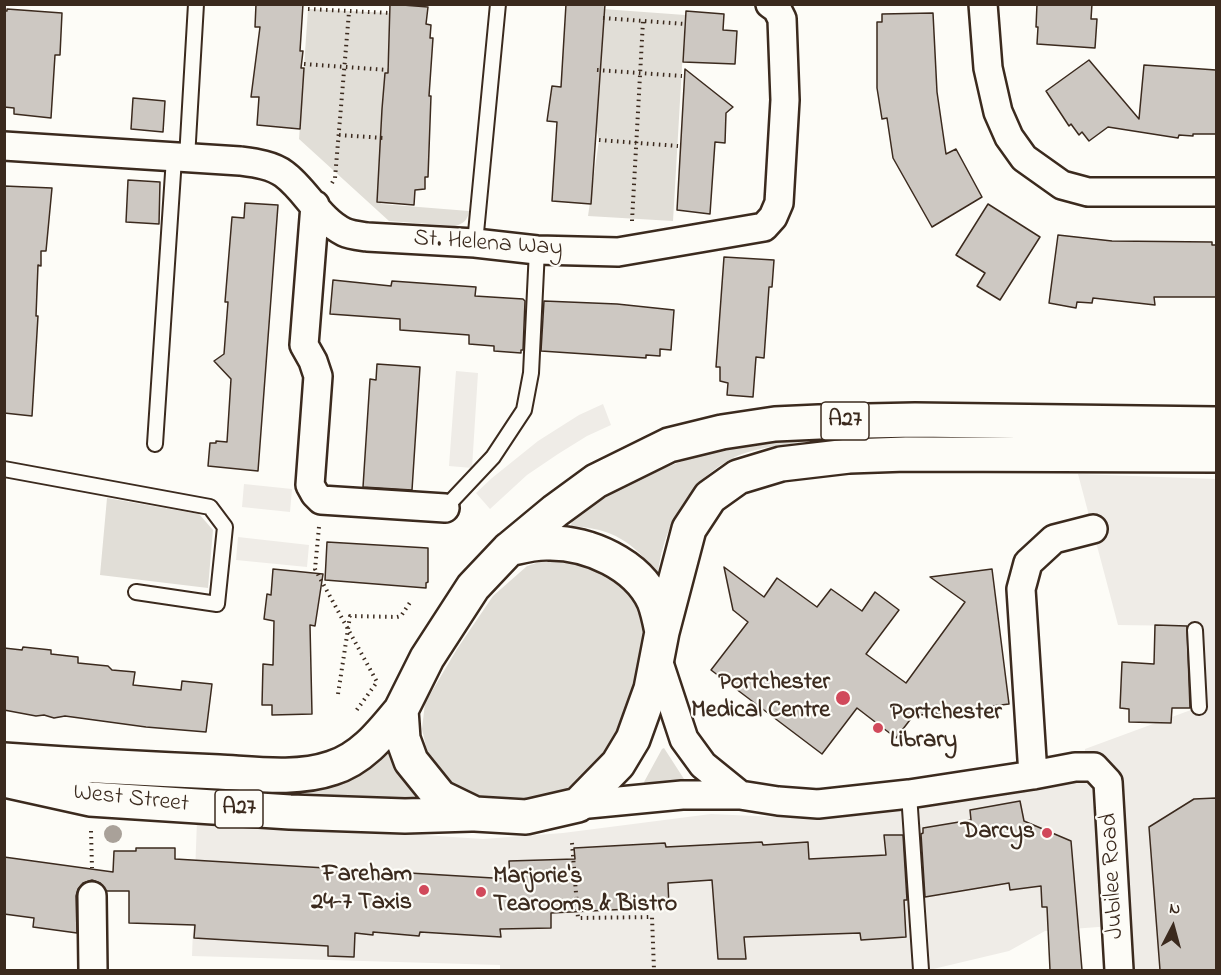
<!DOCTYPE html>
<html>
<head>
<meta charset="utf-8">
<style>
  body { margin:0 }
  #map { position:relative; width:1221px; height:975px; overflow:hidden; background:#fdfcf7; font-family:"Indie Flower",sans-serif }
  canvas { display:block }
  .frame { position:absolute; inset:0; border:6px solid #3b2a1e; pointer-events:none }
  .north { position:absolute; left:1143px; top:897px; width:60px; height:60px; -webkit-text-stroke:4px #fdfcf7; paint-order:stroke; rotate:6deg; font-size:16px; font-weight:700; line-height:24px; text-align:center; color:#3b2a1e }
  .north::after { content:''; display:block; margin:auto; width:21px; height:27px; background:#3b2a1e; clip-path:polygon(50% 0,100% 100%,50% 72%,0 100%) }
</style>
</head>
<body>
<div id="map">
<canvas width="1221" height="975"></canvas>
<div class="frame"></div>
<div class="north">N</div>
</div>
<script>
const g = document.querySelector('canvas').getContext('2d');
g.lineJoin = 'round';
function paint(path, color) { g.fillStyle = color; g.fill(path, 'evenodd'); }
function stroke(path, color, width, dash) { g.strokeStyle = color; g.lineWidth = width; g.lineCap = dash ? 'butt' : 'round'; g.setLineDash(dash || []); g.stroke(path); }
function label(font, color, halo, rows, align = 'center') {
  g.font = font + ' "Indie Flower",sans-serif'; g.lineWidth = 4.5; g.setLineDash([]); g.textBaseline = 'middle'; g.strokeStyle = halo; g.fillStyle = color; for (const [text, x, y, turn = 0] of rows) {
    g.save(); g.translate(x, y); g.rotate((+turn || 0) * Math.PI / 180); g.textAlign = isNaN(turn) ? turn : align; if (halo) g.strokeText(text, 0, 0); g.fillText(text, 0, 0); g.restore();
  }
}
const built = new Path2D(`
  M456,371l22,2 -6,95 -23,-2z
  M603,404l8,21 -24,11 -29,18 -31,21 -37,34 -14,-16 16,-15 46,-37 41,-26z
  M1078,474l138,5v491h-87l-4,-45 -80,6 -36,20 -80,19h-429v-5l-308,-9 5,-136 286,19 80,-6 148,-19 87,4 55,-2 231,-35 1,-32 114,-42 -2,-41 -8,-2 -1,-38 -70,-1z
  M244,484l48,5 -2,23 -48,-5z
  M238,537l71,8 -2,22 -71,-7z`);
const green = new Path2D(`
  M308,9l82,4 -9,191 88,7c-1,9 -6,13 -14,15l-66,-5 -90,-82z
  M603,9l82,6 -12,206 -85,-5 11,-76 -5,-20z
  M884,434l332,2c-85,2 -170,5 -255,5 -59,0 -118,-6 -177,4 -16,2 -34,5 -49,12 -45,22 -71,67 -77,116 -28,-32 -43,-44 -87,-47l1,-6c27,-19 55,-38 87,-50 71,-29 149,-32 225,-36z
  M107,498l92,16 14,16 -5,58 -108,-13z
  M552,558l17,1 50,19 21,30 8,29 -25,102 -47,50 -31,11 -55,1 -19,-6 -15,-9 -14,-10 -9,-13 -6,-12 -5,-22 3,-26 32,-54 36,-53 34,-30z
  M664,748l20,31 -1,2 -36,6 -3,-5 18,-33z
  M391,751l29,45v6l-332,-15v-8c51,2 101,5 152,8 22,2 62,6 83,2 25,-5 48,-21 68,-38z`);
const building = new Path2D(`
  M256,4h47l-3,47h3l-2,17h3l-4,61 -43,-4 2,-28h-8l9,-70h-5z
  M390,4l38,3 -2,17 5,1 -1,13h3l-4,58h2l-3,81h-3v12l-10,1 -1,15 -37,-3 5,-93 3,-36h3z
  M566,4h39l-14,200 -39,-3 5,-79 -10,-1 5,-35 9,1z
  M1037,4h55l-1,15h6l-2,29 -58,-4 1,-17h-2z
  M7,9l55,4 -2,42h-5l-4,63 -37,-4v-6l-10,-1v-96h3z
  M686,11l38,3 -1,16 14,1 -2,33 -52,-2z
  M933,13l4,79 9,62 10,-5 26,48 -50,30 -39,-69 -6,-40 -5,1 -5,-31v-66h5v-8z
  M1089,60l50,59 5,-54 72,5v64h-23v2l-14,-1 -1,3 -70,-11 -19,14 -7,-9 -3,3 -8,-11 -2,2 -23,-35z
  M685,69l48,38 -7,6 -1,30 -10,-1 -5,72 -33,-4z
  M133,98l32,3 -2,31 -32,-3z
  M128,180l32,2 -1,42 -33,-2z
  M4,186l48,2 -6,63h-5v15l-3,-1 -2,51h2l-6,100 -28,-3z
  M245,203l33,2 -20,266 -50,-5 2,-23h6v-2l11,1 4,-63 -17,-18 10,-7 4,-52h-3l7,-85 12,1z
  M988,204l52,33 -40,63 -23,-14 8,-13 -29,-18z
  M1058,235l54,6 100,1v3h4v52h-62l1,8 -62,-7 -1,5 -15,-1 -1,6 -27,-5z
  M724,257l50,3 -2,27h-3l-5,71 -8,-1 -3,40 -26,-2 1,-12 -8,-2v-14h-4z
  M333,280l58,6 1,-5 84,6 -1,9 48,3 2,2 -2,49h-2v3l-27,-2v-5l-25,-2v-9l-69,-5v-11l-70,-5z
  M544,301l73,3 57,6 -3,40 -11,-1v7l-14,-1v3l-105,-7z
  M377,364l43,3 -8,123 -49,-3 7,-108 6,1z
  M327,542l101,6v34l-2,1v5l-101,-8z
  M724,567l40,30 13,-19 40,29 14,-18 31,22 13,-19 24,18 -33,44 40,29 59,-81 -35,-25 62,-8 17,135 -96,12 -17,22 -39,-30 -35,46 -111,-84 37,-48 -15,-12z
  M273,569l50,5 -8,52 -5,-1 2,89 -40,1v-10h-10l1,-41 10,1 1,-44 -10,-2 3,-25 4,1z
  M1155,625l32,1 3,82h-18l-1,15 -42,-1v-13l-9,-1 2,-46 32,2z
  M23,647l28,3v4l27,3v6l30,3 4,4 23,2 -2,13 48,5 1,-9 30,3 -6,48 -60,-5 -81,-11 -11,2 -10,-3 -8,1 -32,-6v-62l18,2z
  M1216,798v172h-56l-11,-143 45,-28z
  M1020,801l4,20 47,20 11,129h-32l-3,-63h-5l-1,-21 -31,4 -1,-7 -84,14 -4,-63 2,-1v-5l48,-8 -1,-10z
  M884,835h19l4,65h-3l2,37 -45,3 -1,-7 -116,4 2,22h-28l-6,-79 -44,3 1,24 -118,6v15l-51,1 1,8 -81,-5 -1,4 -46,-4v3l-18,-2 -1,24 -26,-1v-10l-134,-8 1,-13 -66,-2v-32h-23l-6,-8 -8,-3 -9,3 -5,6 -2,7 1,37 -44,-6 1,-9 -30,-4v-57l109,15 1,-21h22v-3h39v11l335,20 -1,-18 66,-2 -1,-11 91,-5 1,4 96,-5 1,3 45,-3 1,17 77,-4z`);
const path = new Path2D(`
  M308,9l82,4
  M603,18l82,6
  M304,64l84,6
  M597,70l85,6
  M339,135l45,3
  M599,140l79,6
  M332,183l3,-5 14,-166
  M632,221l11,-200
  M319,527l-4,42 62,113 -21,29
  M338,694l12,-78 47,1 4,-1 10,-15
  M91,831l1,37
  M572,843l6,75 74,-1 2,53`);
const lane = new Path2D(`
  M187,158l9,-154
  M475,243l23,-239
  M155,444l19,-286
  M4,469l206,38 15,20 -8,77 -81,-12
  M445,508l48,-51 31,-47 7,-37 6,-123
  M1195,630l4,77
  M909,794l12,176`);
const street = new Path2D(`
  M983,4l5,64 10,44 11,25 15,21 38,27 26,7h128
  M4,146l236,15c15,2 32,4 44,13 22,16 35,46 60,58 6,3 16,4 23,5l108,6 62,7 81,2 146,-25 9,-10 6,-14 6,-103 -3,-81 -5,-10 -7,-5
  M315,205l-11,140 9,16 5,15 -8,109 5,9 6,6 124,8
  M658,660l26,79 19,26 37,30
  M1033,775l-12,-186 7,-26 26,-24 39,-10
  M578,805l104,-10h58l38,6 40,3 91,-10 124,-19 42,-8h19l14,15 11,188
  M92,896l1,74`);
const primary = new Path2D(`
  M1216,424l-301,-4 -96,2 -44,2 -53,8 -53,13 -73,36 -41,30 -47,39 -35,37 -46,71 -26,52 2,29 8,22 29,36 35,17 51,3 52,-12 40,-41 15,-25 18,-50 11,-57 27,-103 21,-32 28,-20 43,-13 68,-8 57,-2 310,1
  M509,549c13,-3 27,-7 41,-6 39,0 87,21 104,58 4,10 6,21 8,31
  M4,760c72,5 143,9 215,12 36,2 78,8 113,-4 30,-9 50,-35 69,-58
  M4,780l86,19 200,13 115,4 66,-2`);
const trees = [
  [113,834]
];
const markers = [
  [843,698,8,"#d1495b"],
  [878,728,6,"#d1495b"],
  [1047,833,6,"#d1495b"],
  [424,890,6,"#d1495b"],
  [481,892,6,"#d1495b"]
];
const shields = [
  [845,421,48],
  [239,809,48]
];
const shieldNames = [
  ["A27",845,421],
  ["A27",239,809]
];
const streetNames = [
  ["St. Helena Way",488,245,4],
  ["West Street",131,800,6],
  ["Jubilee Road",1114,876,-93]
];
const poiNames = [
  ["Portchester",830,684],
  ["Medical Centre",830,712],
  ["Portchester",890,714,"left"],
  ["Library",890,742,"left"],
  ["Darcys",1035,833],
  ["Fareham",412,876],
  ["24-7 Taxis",412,904],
  ["Marjorie's",493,878,"left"],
  ["Tearooms & Bistro",493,906,"left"]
];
paint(built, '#efece7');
paint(green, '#e1ded7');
paint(building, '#cdc8c2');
stroke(building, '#3b2a1e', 1.5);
stroke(lane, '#3b2a1e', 18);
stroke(street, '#3b2a1e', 32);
stroke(primary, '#3b2a1e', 38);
stroke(path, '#3b2a1e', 4, [1.5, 4.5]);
stroke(lane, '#fdfcf7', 14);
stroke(street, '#fdfcf7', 27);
stroke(primary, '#fdfcf7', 33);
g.fillStyle = '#a9a199';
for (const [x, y] of trees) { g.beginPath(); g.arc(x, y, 9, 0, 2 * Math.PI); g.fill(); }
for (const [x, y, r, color] of markers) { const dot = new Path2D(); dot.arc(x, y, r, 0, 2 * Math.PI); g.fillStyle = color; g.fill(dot); stroke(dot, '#fdfcf7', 2); }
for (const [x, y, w] of shields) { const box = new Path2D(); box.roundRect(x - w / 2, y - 19, w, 38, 4.5); g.fillStyle = '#fdfcf7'; g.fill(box); stroke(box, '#3b2a1e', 1.5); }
label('bold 22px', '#3b2a1e', null, shieldNames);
label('24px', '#3b2a1e', '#fdfcf7', streetNames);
label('bold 24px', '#3b2a1e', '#fdfcf7', poiNames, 'right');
</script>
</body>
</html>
